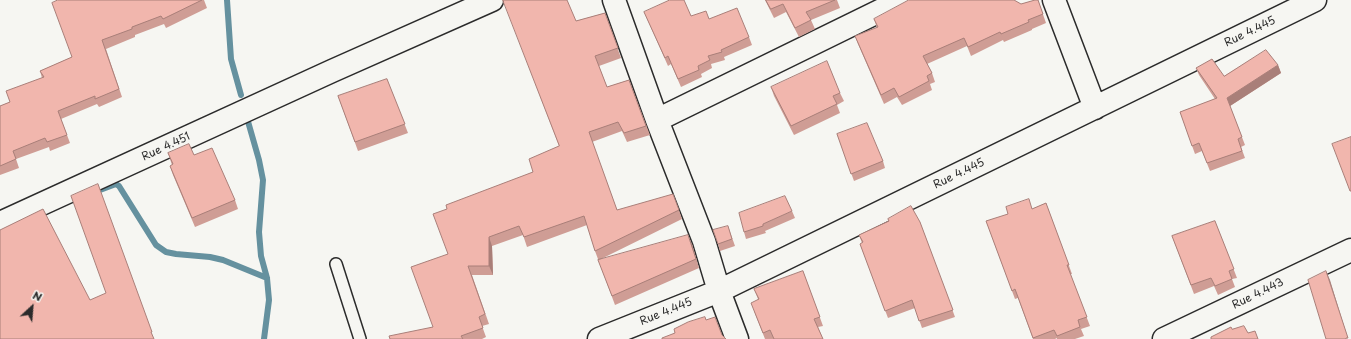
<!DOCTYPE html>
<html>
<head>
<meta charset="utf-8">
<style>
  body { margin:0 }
  #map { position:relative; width:1351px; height:339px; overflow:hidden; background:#f6f6f2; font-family:"Playpen Sans",sans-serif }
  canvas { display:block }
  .north { position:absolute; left:12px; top:287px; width:40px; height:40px; -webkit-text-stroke:3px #f6f6f2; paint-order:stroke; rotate:26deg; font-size:11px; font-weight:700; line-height:16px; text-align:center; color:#2b2b2b }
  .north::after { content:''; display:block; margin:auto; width:14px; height:18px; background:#2b2b2b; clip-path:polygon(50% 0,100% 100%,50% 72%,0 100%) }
</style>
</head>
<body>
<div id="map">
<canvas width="1351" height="339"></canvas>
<div class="north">N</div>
</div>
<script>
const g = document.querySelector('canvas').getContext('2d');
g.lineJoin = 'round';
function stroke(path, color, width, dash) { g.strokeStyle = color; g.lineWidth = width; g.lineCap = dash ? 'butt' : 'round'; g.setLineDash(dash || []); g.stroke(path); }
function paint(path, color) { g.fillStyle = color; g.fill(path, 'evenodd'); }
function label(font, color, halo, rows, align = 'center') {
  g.font = font + ' "Playpen Sans",sans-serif'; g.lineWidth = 4; g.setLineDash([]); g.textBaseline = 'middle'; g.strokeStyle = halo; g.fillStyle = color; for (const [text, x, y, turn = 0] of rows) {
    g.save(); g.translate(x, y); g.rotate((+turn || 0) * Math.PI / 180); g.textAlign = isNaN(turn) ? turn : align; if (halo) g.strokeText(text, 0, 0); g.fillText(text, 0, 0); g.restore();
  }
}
const stream = new Path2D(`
  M227,0l4,59 10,36
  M247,118l12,42 4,20 -4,52 2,24 6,22 2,22 -5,39
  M92,193l24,-9 3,2 37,59 10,7 10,2 34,3 13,3 44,18`);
const service = new Path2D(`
  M336,264l24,75`);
const minor = new Path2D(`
  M614,0l43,120 47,121 15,50 18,48
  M1054,0l41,108
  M657,120l245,-120
  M0,223l332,-152 160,-71
  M599,339l120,-48 596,-291
  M1164,339l187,-89`);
const wall = new Path2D(`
  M58,0h146l3,8 -41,20 -2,-4 -29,11v2l-29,12 16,48 -23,10 -2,-3 -36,15 9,24 -20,8 -1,-4 -33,12 3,9 -19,7v-69l10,-4 32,-24 -2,-7 32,-14z
  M765,0h72l3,8 -29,12 4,9 -16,8 -13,-25 -12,6z
  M1038,0l8,23 -14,6v1l-28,12 -1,-2 -32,16 -4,-10 -40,18 5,9 3,9 -5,2 2,6 -30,15 -5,-8 -13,7 -26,-60 -3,-8 22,-8 -3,-9 147,-15z
  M644,12l65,7 40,18 3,8 -28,12 1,3 -14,4 1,4 -11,6 1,3 -21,10 -10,-23 -3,2z
  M605,13l16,45 -22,8 8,21 22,-7 21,55 -23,7 -5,-11 -30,11 25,68h62l3,9 -81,40 91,-15 7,24 -84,37 -20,-54 -8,-26 -60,22 -4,-12 -31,11 1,29h-21l17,49 -7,2 4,11 -4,2h-92l43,-12 15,-73 -1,-45 86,-37 26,-26 17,-125z
  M1278,65l3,8 -51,33 15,39 -4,2 4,11 -35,13 -8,-20 -7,3 -15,-42 35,-13 -16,-24 -3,-7 28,8z
  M387,79l21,54 -50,18 -20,-55z
  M771,87l69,6 4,8 -7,4 3,8 -46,22 -20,-39z
  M837,134l46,27 2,7 -31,13z
  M168,153l26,2 41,45 3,9 -43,18 -22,-52 -3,-9 2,-1z
  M1046,203l26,71h-2l20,52 -9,3 3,7 -9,3h-18v-1l-2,1h-22l-15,-41 -3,1 -29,-78 46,-12z
  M792,211l3,7 -30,13 1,2 -20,6 -2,-7z
  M888,219l32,3 35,95 -33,11 -7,-20 -27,10 -28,-74 2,-1 -3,-8 30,-13z
  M1215,221l22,57 -5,1 3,8 -17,8 -4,-9 -20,8 -22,-58z
  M728,226l7,20 -15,5 -2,-7z
  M803,271l20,55 -5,1 5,12h-58l-11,-28 4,-12 -4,-10z`);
const shadedWall = new Path2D(`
  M1278,65l3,8 -51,33 -3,-8z
  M688,235l4,9 7,24z
  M489,237l3,9 1,29 -4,-9z
  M1326,271l4,9 18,59z`);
const building = new Path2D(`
  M58,0h144l-39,19 -2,-3 -29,11v2l-30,11 17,49 -24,10v-3l-37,15 9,24 -20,7 -2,-4 -32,13 3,8 -16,7v-60l10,-4 -4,-11 38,-14 -4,-6 32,-14 -20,-54z
  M503,0h64l9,21 29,-8 13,35 -23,8 12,31 22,-7 17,46 -22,7 -6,-11 -29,10 28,78 56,-16 6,16 -84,41 -11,-35 -60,21 -5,-11 -30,11v29h-21l17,48 -6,3 4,11 -22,8 2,3h-73l-1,-3 44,-9 -22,-60 37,-13 -15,-40 14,-5 -1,-4 87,-33 -4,-13 30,-13z
  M670,0h14l7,16 15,-5 3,8 28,-11 12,29 -28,13 1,2 -14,4 2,4 -12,6 1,4 -21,9 -10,-23 -3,2 -21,-46z
  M766,0h69l-29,12 5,8 -16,8 -12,-24 -12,5z
  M909,0h105l7,4 14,-4h3l5,14 -15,6 1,2 -28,12 -1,-2 -32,15 -4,-9 -41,18 9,17 -5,3 2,5 -30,16 -5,-9 -13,7 -26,-59 23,-9 -4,-8z
  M1266,50l12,15 -51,33 15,39 -4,2 4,12 -35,12 -8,-20 -7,3 -12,-34 37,-14 -21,-30 16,-9 12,17z
  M827,61l13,32 -7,3 4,8 -46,22 -20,-39z
  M387,79l18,45 -50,18 -17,-46z
  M867,123l16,38 -32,13 -14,-40z
  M1351,137v54h-1l-18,-47z
  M189,144l5,11 18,-7 23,52 -43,18 -22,-52 3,-2 -5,-11z
  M98,184l54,148h-1l3,7h-154v-109l43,-21 47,91 16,-7 -35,-97z
  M785,196l7,15 -29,13v2l-19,6 -5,-19z
  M1029,199l3,10 14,-6 23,62h-2l20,52 -9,3 2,7 -23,9 -3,-6 -21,8 -18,-49 -3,2 -26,-70 22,-7 -2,-7z
  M911,206l9,16 33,88 -34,11 -7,-21 -27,11 -25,-67 3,-2 -4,-7 30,-14 -1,-2z
  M1215,221l19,48 -5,2 3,8 -17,7 -4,-8 -20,7 -19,-49z
  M728,226l4,13 -14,5 -5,-14z
  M688,235l8,24 -84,37 -14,-36z
  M803,271l17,46 -6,2 9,20h-49l-4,-9 -7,3 -12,-30 8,-4 -5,-10z
  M1326,271l22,67h-2v1h-20l-18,-59z
  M705,317l1,3 9,-3 7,18 4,4h-64v-1l13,-5 -1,-4 14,-7z
  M1244,326l4,7 7,-2 3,8h-47v-2l20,-10 1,2z`);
const streetNames = [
  ["Rue 4.445",1250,32,-26],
  ["Rue 4.451",166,147,-25],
  ["Rue 4.445",959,174,-26],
  ["Rue 4.443",1258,294,-26],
  ["Rue 4.445",666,312,-22]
];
stroke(stream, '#65919f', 6);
stroke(service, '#2b2b2b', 14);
stroke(minor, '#2b2b2b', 25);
stroke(service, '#f6f6f2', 11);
stroke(minor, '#f6f6f2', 22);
paint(wall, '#cf9d95');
paint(shadedWall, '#a97f79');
paint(building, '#f1b6ad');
stroke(building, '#a97f79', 1);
label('11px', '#2b2b2b', '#f6f6f2', streetNames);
</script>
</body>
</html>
